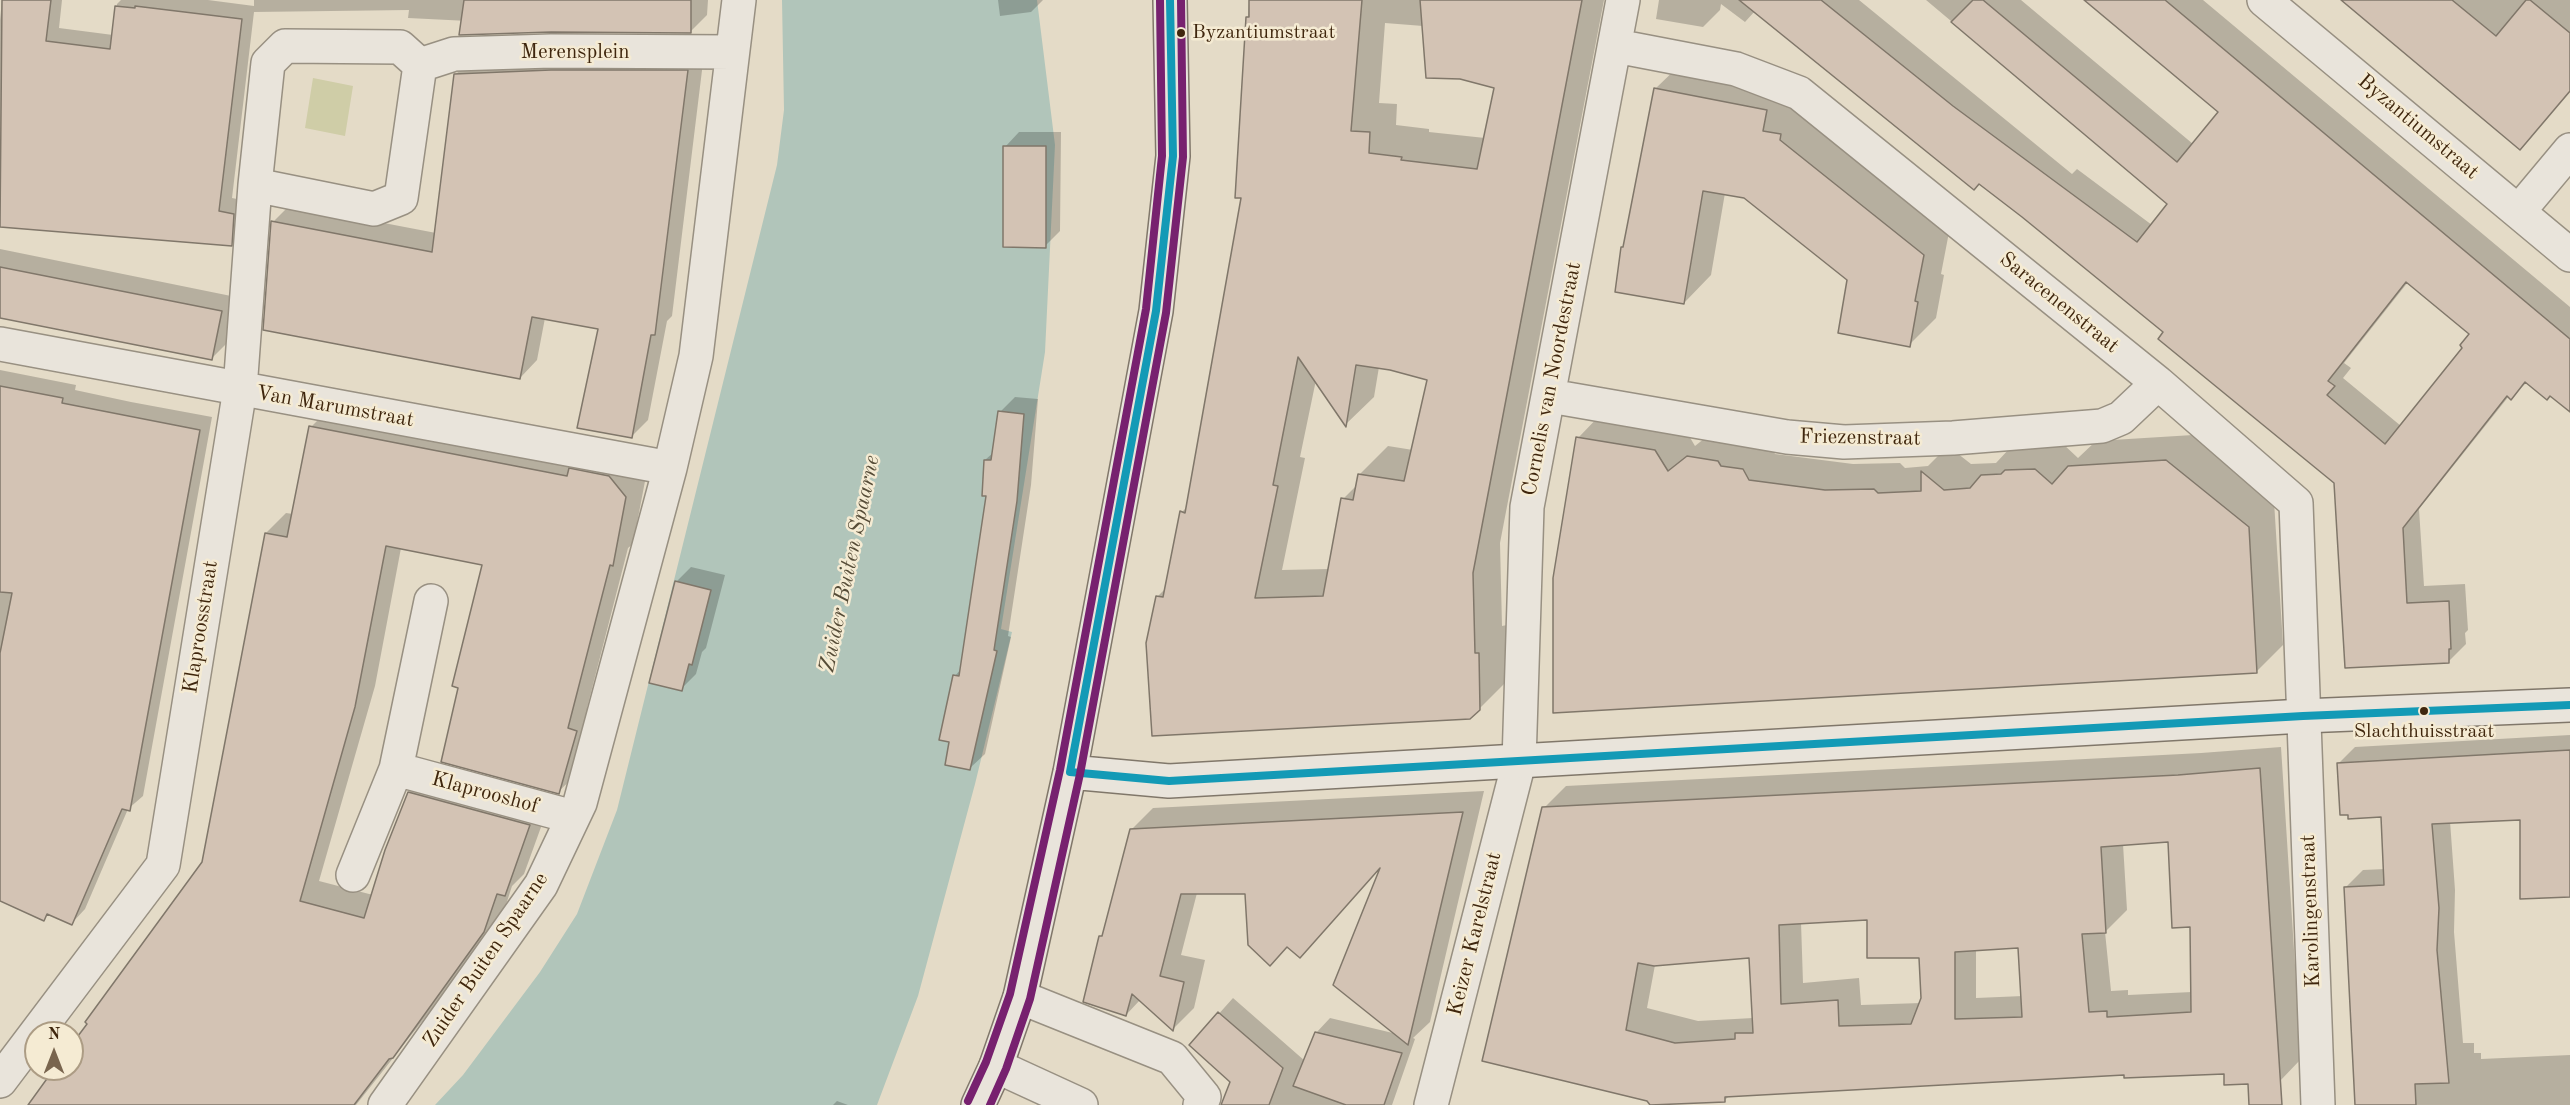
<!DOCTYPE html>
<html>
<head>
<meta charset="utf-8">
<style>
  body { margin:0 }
  #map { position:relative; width:2570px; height:1105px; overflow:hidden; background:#e4dbc7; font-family:"Old Standard TT",serif }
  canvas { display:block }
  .north { position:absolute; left:24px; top:1021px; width:60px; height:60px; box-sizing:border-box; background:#f5ebd3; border:2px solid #ac9c84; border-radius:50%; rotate:0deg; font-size:16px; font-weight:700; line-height:24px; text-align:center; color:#3f260d }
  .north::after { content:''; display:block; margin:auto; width:21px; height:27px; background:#79654e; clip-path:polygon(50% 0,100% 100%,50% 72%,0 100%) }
</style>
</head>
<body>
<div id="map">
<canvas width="2570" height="1105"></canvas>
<div class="north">N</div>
</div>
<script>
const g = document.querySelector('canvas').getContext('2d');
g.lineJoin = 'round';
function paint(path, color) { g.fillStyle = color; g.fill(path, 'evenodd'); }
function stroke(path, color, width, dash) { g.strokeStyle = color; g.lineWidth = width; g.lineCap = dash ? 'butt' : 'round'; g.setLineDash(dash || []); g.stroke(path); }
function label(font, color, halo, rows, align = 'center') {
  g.font = font + ' "Old Standard TT",serif'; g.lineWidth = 5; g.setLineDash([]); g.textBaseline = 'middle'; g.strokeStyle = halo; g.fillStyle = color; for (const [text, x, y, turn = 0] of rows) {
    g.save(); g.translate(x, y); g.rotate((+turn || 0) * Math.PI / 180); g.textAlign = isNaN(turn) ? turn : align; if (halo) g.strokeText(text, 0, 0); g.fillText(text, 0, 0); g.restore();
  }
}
const green = new Path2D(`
  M313,78l40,8 -8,50 -40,-8z`);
const water = new Path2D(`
  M782,0h255l18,145 -10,207 -44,277 11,3 -37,152 -57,212 -41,109h-442l28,-30 77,-103 37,-58 40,-104 160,-645 7,-55z`);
const shadow = new Path2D(`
  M2,0h60l-3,28 54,7 4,-31 4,-4h87l46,6v-6h454l-1,15 -17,17 -282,-14 1,-8 -155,2 -22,186 15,3 -3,30 -13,13 -231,-18v-206z
  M998,0h45l-12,12 -31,4z
  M1249,0h355l-104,543 2,83 5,-1 1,55 -29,29 -322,-112 9,-9 16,-76 6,-6 55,-310h-7zM1385,23l38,3 72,61 -10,51 -56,-6v-3l-33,-4 1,-21 -18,-1zM1379,367l50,12 -16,71 -25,-4 -28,28 -2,10 -15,15 -14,70 -47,1 23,-112 -5,-1 16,-77 30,44 28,-27z
  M1659,0h200l213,174 5,-5 75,56 17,-21 -243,-204h95l172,144 27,-33 -133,-111h116l367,307v103l-20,-16 -23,-12 -16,16 -2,-2 -90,113 5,77 41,-2 3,46 -3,3 1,11 -17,17 -103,6 -10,-185 -171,-150 -143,-116 -267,-205 -10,11 -24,-18 -1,6 -17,17 -47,-8zM2408,282l63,52 -7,13 -63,79 -58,-48 8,-10 -7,-5z
  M2342,0h228v91l-50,57z
  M704,54l-32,262 -5,5 -19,99 -17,17 -31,-110 -55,-9 -8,42 -17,18 -247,-156 17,-17 146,28 20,-159 17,-17z
  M1683,62l111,21 156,144 -9,47 3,1 -8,43 -27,27 -60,-66 -104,-82 -20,-4 -14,82 -27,28 -62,-55 3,-3 30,-156z
  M1019,132h42l-1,99 -15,15 -40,-99z
  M0,249l236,48 -9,46 -15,15 -212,-41z
  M0,370l76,15 -1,5 56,12 81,15 -69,379 -15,13 -43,100 -13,14 -23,-10 -5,6 -44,-19z
  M1015,397l23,2 -7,86 -23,151 3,1 -26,117 -15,14 -20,-27 5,-65 6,-7 26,-174 -2,-35 9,-8 6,-40z
  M331,407l315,69 -13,68 -5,4 -41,160 9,3 -17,61 -21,20 -74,-228 -83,-16 -26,138 -56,195 54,14 36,-103 20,-20 120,33 -25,69 -12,12 -8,25 -43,61 -105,133h-327l26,-36h17v-24l131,-182 63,-330 20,-20 7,1 18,-87z
  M1604,411l78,13 13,22 20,-16 54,13 6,11 78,10 47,-1 5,5 23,-2 20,-20 23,18 25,-1 13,-14 53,-6 16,15 18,-17 97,-6 81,66 9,144 -27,27 -701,40 23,-274z
  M691,567l34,8 -19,73 -4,4 -6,22 -15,15 -5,-107z
  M2570,735v160l-48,-77 -72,3 5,69 -1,42 9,111h11v10h7v6l89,-4v50h-213l-11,-218 17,-17 22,-1 -2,-54 -45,-51 17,-17z
  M2281,747l20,312 -21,22 -55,-9 -100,1 -396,23 -4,4 -73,4 -108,-296 22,-22 635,-33zM2169,841l22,84 1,67 -64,3v-5l-17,1 -6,-59 22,-22 -4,-66zM1868,918l52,38 1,47 -60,2 -2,-27 -56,5 -2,-61zM2019,946l4,50 -47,2v-49zM1750,957l3,61 -55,3 -51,-13 8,-43z
  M1484,791l-54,231 -17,16 2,1 -23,66h-171l10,-24 -40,-36 42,-47 72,63 11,-28 14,-15 67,16 -16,-167 -81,89 -54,-63h-49l-16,62 24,5 -11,48 -21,21 -33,-29 -14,15 -26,-78 5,-5 26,-102 22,-22z
  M837,1101l11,4h-15z`);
const building = new Path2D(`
  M2,0h49l-5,41 64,8 5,-43 20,2v-2l107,13 -23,192 15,3 -2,32 -232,-19z
  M464,0h227v33l-140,-1 -92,3z
  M1249,0h113l-11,131 19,1 -1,21 33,4 -1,3 76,9 17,-81 -34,-9 -34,-1 -6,-78h162l-109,573 2,80h4l1,57 -10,9 -318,17 -6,-93 10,-47 7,1 17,-86 5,2 56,-315h-6l11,-181h3zM1298,357l48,70 10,-62 34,5 37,10 -23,101 -46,-7 -5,26 -12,-2 -18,98 -68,2 23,-112 -5,-1z
  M1739,0h82l132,106 184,136 30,-38 -216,-182 22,-22h10l194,162 41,-50 -134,-112h81l405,339v73l-20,-16 -3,4 -22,-18 -14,18 -4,-4 -104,132 4,75 42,-2 2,48h-2v14l-104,5 -11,-185 -176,-144 5,-7 -141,-115 -43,-33 -5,6zM2406,282l63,52 -9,11 2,3 -77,96 -58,-49 8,-9 -7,-5z
  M2341,0h111l44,36 30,-36h4l40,33v58l-50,59z
  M551,70h137l-33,265h-4l-19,103 -55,-10 21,-99 -66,-12 -12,62 -257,-49 8,-109 161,31 22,-178z
  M1654,88l113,22 -4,21 18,3 -1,6 144,115 -9,46 3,1 -8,45 -72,-14 9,-53 -103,-82 -41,-7 -19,113 -69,-12 6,-45h2z
  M1003,146h43v102l-43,-1z
  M0,267l222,44 -10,49 -212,-42z
  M0,386l63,12 -1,5 138,27 -70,381 -8,-2 -50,116 -25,-11 -3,7 -44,-20v-248l12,-60 -12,-1z
  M998,411l26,3 -7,87 -23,149 3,1 -27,119 -25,-5 4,-23 -10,-2 14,-65 6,1 27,-180h-4l2,-36h7z
  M309,426l258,50 2,-8 40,8 17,21 -13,69 -3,-1 -42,163 9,3 -18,63 -118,-32 17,-74 -6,-2 30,-121 -96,-19 -31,161 -55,194 64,17 21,-68 23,-58 122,33 -25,71 -8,-2 -13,38 -70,97 -21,29 -4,1 -35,46h-326l26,-36h18v-25l15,-20 -2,-2 117,-160 63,-329 22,4z
  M1576,437l79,13 13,21 19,-15 31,5 3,5 22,3 6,11 76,10 49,-1 4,4 43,-2v-20l23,19 26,-2 11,-13 20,-1 4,-4 30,-1 17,15 16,-18 98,-6 83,67 8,146 -704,40v-135z
  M675,581l36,9 -19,75 -3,-1 -7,27 -33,-8z
  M2570,750v147l-50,2v-79l-88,4 7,84 -2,42 12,133 -34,1 1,21h-61l-11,-218 40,-2 -3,-68 -33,2v-4h-8l-3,-52z
  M2260,768l22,337h-33l-1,-21 -24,1v-11l-100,4v-3l-399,22v5l-75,3 -3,-4 -165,-40 60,-254 636,-32zM2168,842l4,86 18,-1 1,85 -84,5v-6l-18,1 -7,-78 24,-1 -5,-86zM1867,920v38h52l2,40 -10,26 -72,2 -1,-26 -57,4 -2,-79zM2018,948l4,69 -67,2v-67zM1749,958l4,75h-18v6l-60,4 -49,-13 12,-67 16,3z
  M1463,812l-55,233 -75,-60 47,-117 -80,90 -13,-11 -17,19 -22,-21 -3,-51h-64l-21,82 24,6 -11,49 -41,-37 -6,22 -43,-14 16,-66h3l28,-107z
  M1218,1012l65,56 -14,37h-48l9,-23 -41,-37z
  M1315,1032l87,21 -18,52h-38l-53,-19z`);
const street = new Path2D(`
  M2264,0l306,255
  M1616,46l120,23 63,24 359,290 138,120 22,602
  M420,65l34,-11 97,-3 181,1
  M255,185l119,24 27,-11 19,-133
  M2519,211l51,-61
  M0,344l670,124
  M1550,396l237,41 57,5 109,-4 149,-12 19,-8 37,-35
  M396,769l177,48
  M353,875l43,-106 35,-168
  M1020,997l152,61 32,39 -4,8
  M996,1066l85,39
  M0,1081l163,-216 77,-476 15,-204 13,-122 17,-17 115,1 20,18
  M385,1105l156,-220 39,-82 90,-335 26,-112 43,-356
  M1431,1105l88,-343 8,-255 96,-507`);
const secondary = new Path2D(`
  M1070,772l99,9 1134,-65 267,-11
  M978,1105l18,-39 24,-69 50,-225 86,-461 17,-155 -3,-156`);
const bus1 = new Path2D(`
  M1070,772l99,9 1134,-65 267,-11
  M1070,772l86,-461 17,-155 -3,-156`);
const bus2 = new Path2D(`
  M990,1105l16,-36 24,-70 50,-225 86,-461 17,-156 -2,-157`);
const bus3 = new Path2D(`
  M968,1101l18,-39 24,-68 50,-224 86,-461 16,-153 -2,-156`);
const markers = [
  [1181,33,5,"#3f260d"],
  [2424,711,5,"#3f260d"]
];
const busNames = [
  ["Byzantiumstraat",1192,33],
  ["Slachthuisstraat",2424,732,"center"]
];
const streetNames = [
  ["Merensplein",575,52],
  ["Byzantiumstraat",2418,127,40],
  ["Saracenenstraat",2059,303,39],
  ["Cornelis van Noordestraat",1552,379,-79],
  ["Van Marumstraat",335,407,10],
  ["Friezenstraat",1860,438,1],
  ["Klaproosstraat",201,627,-81],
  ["Klaprooshof",485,793,15],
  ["Karolingenstraat",2311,911,-92],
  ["Keizer Karelstraat",1475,934,-76],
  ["Zuider Buiten Spaarne",486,960,-56]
];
const waterNames = [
  ["Zuider Buiten Spaarne",850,564,-78]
];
paint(green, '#cfcda7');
paint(water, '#b1c5ba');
paint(shadow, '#0003');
paint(building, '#d3c3b4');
stroke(building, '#80776a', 1.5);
stroke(street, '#989082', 36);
stroke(secondary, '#80776a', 36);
stroke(street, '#e9e4db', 33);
stroke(secondary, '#e9e4db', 33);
stroke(bus1, '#139ab6', 8);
stroke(bus2, '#77216f', 8);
stroke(bus3, '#77216f', 8);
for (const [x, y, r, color] of markers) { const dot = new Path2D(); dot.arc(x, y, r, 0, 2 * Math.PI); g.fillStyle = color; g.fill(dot); stroke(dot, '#f5ebd3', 2); }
label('20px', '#3f260d', '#f5ebd3', busNames, 'left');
label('21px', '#3f260d', '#f5ebd3', streetNames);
label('italic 22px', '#564c37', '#f5ebd3', waterNames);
</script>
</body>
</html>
